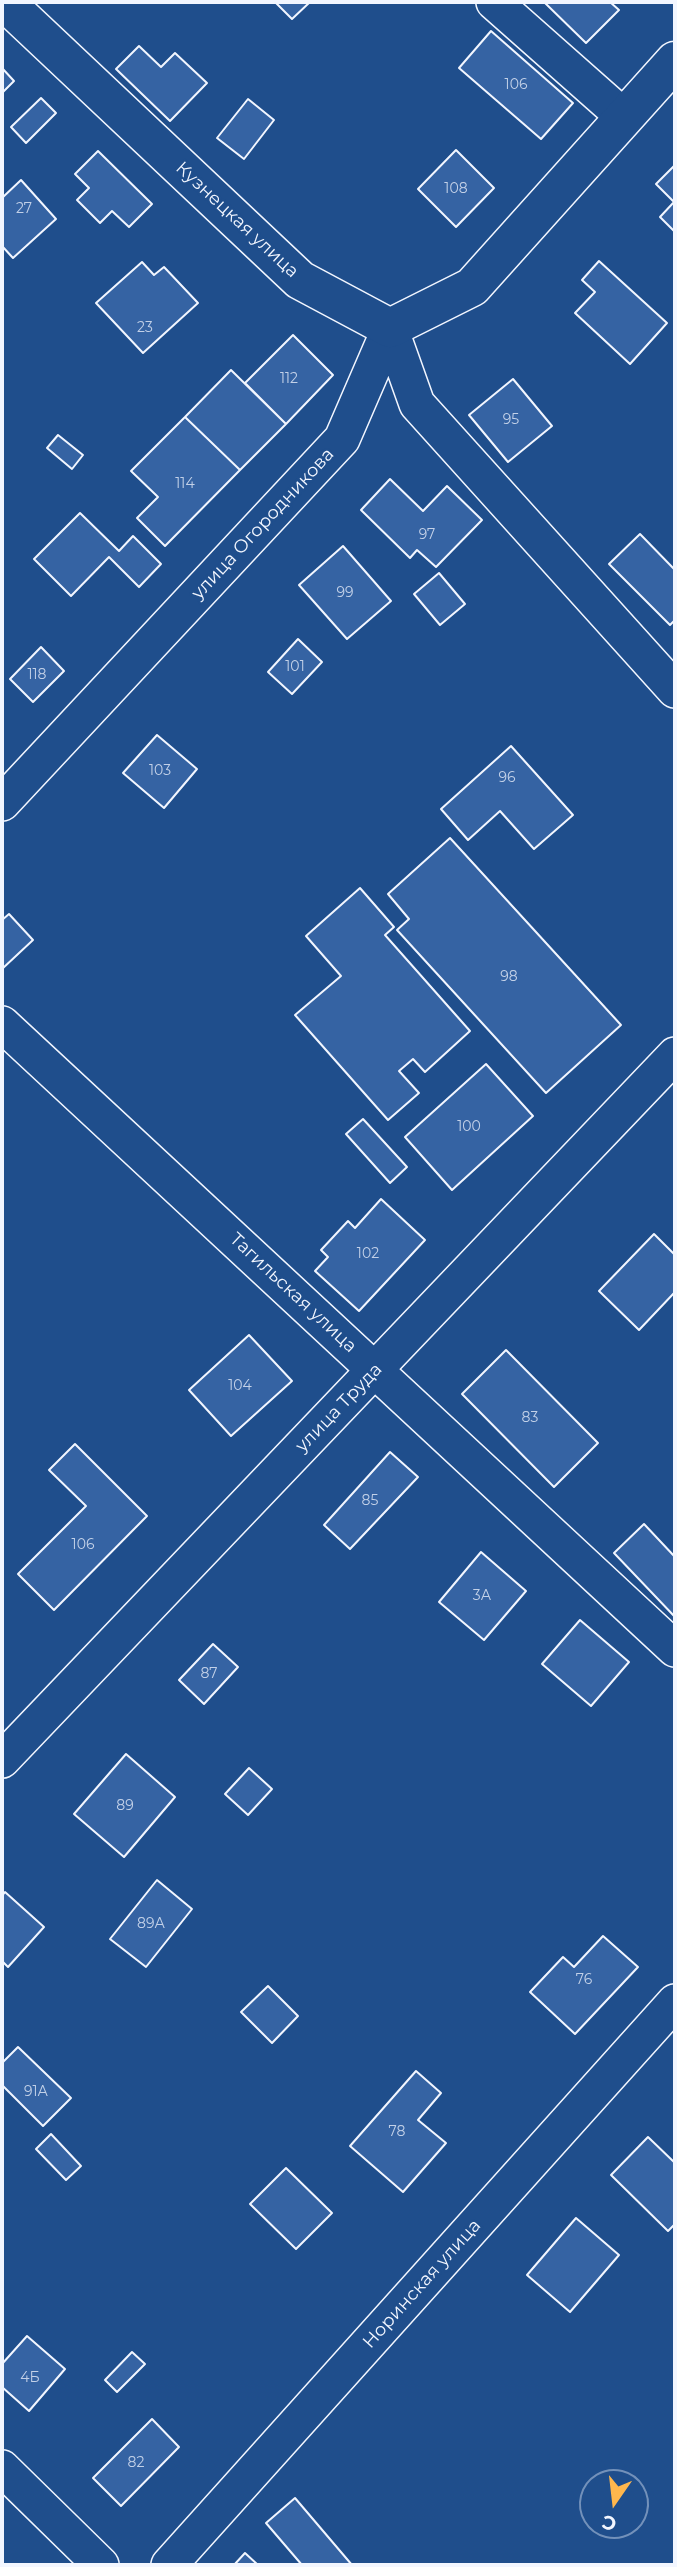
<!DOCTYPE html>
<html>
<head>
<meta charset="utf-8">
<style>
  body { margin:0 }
  #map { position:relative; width:677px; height:2567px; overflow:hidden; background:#1f4e8c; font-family:Montserrat,sans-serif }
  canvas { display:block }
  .frame { position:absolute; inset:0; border:4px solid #f2f6ff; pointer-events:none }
  .north { position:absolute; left:579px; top:2469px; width:70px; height:70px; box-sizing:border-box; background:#1f4e8c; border:2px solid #7391ba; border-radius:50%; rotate:194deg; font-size:19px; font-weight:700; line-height:28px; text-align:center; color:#f2f6ff }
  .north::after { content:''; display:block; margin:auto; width:24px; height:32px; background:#ffb74d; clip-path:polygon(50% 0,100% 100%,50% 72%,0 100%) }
</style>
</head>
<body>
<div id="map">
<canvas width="677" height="2567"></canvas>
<div class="frame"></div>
<div class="north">С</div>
</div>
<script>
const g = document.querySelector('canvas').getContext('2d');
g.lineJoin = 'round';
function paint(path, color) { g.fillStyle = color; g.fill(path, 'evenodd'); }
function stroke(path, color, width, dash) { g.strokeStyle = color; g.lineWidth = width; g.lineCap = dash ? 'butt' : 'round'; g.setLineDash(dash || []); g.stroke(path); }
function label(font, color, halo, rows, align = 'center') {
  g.font = font + ' Montserrat,sans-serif'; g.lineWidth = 5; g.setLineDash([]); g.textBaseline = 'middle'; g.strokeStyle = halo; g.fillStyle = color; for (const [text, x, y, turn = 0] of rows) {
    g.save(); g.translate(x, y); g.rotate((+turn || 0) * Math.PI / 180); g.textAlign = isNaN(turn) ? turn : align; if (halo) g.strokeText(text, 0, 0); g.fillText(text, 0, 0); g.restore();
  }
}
const building = new Path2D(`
  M275,2h35l-18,17z
  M544,2h66l9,8 -33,33z
  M491,31l82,72 -32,36 -82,-71z
  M139,46l22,21 14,-14 32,30 -37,38 -54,-52z
  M2,68l12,13 -12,12z
  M41,98l15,15 -30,30 -15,-16z
  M248,99l26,21 -30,39 -27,-21z
  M456,150l38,38 -38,39 -38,-38z
  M98,151l54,53 -23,23 -17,-16 -12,12 -23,-23 12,-12 -14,-14z
  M675,165v67l-15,-15 14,-15 -18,-18z
  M21,180l35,39 -43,39 -11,-12v-48z
  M599,261l68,62 -37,41 -55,-51 20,-21 -13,-12z
  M142,262l12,13 10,-8 34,36 -55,50 -47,-50z
  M293,335l40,40 -47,49 -41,-41z
  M231,370l55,54 -46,46 -55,-53z
  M513,379l39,47 -44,36 -39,-47z
  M185,417l55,53 -75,76 -28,-28 21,-21 -27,-26z
  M58,435l25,20 -11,14 -25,-21z
  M390,479l33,32 24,-25 35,34 -46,47 -19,-17 -7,8 -49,-48z
  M80,513l39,38 14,-15 28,28 -22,23 -30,-30 -38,39 -37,-37z
  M640,534l35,36v50l-5,5 -61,-61z
  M343,546l48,55 -44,38 -48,-54z
  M439,573l26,31 -25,21 -26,-31z
  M298,639l24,23 -30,32 -24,-22z
  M41,647l23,24 -31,31 -23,-23z
  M157,735l40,34 -33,39 -41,-35z
  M511,746l62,69 -39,34 -34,-38 -32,29 -27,-31z
  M450,838l171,187 -75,68 -149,-163 12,-11 -21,-25z
  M360,888l34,39 -9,8 85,96 -45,41 -12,-13 -14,12 20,22 -31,27 -93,-105 46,-39 -35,-40z
  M9,914l24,26 -31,29v-49z
  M486,1064l47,52 -81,74 -47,-53z
  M363,1119l44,48 -17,16 -44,-49z
  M381,1199l44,41 -66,71 -44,-40 13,-14 -7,-7 27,-29 7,7z
  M654,1234l21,21v37l-36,38 -40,-39z
  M249,1335l43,46 -61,55 -42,-46z
  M506,1350l92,93 -44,44 -92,-93z
  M75,1444l72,72 -93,94 -36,-36 68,-68 -37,-36z
  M390,1452l28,25 -68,72 -26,-24z
  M644,1524l31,33v60l-61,-64z
  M481,1552l45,39 -42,49 -45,-38z
  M580,1620l49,42 -38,44 -49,-42z
  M213,1644l25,23 -34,37 -25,-24z
  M126,1754l49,43 -51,60 -50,-43z
  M249,1768l23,21 -24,26 -23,-21z
  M157,1880l35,29 -46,58 -36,-28z
  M5,1892l39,35 -36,40 -6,-6v-65z
  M603,1936l35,31 -63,67 -45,-42 33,-35 11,10z
  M268,1986l30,30 -26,27 -31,-31z
  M18,2047l53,51 -28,28 -41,-41v-22z
  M416,2071l25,22 -23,27 28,23 -43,49 -53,-46z
  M51,2134l30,32 -15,14 -30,-31z
  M648,2137l27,26v61l-7,7 -57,-56z
  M286,2168l46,45 -36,36 -46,-45z
  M576,2218l43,37 -49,57 -43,-37z
  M27,2336l38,33 -36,42 -27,-24v-23z
  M132,2352l13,12 -28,28 -12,-12z
  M152,2419l27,28 -58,59 -28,-28z
  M295,2498l57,67h-50l-36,-42z
  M245,2553l13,12h-24z`);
const street = new Path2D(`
  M494,2l130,115
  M390,328l27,76 258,286
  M2,803l340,-364 48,-111
  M2,1024l673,625
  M2,1760l673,-705
  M2,2468l99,97
  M169,2565l506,-563`);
const secondary = new Path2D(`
  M5,2l295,278 90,48 82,-41 203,-226`);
const numberNames = [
  ["106",516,85],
  ["108",456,189],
  ["27",24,209],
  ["23",145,328],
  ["112",289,379],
  ["95",511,420],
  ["114",185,484],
  ["97",427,535],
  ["99",345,593],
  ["101",295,667],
  ["118",37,675],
  ["103",160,771],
  ["96",507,778],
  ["98",509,977],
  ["100",469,1127],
  ["102",368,1254],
  ["104",240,1386],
  ["83",530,1418],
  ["85",370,1501],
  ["106",83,1545],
  ["3А",482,1596],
  ["87",209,1674],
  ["89",125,1806],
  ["89А",151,1924],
  ["76",584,1980],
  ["91А",36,2092],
  ["78",397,2132],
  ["4Б",30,2378],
  ["82",136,2463]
];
const streetNames = [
  ["Кузнецкая улица",237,220,43],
  ["улица Огородникова",263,524,-47],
  ["Тагильская улица",293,1293,43],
  ["улица Труда",339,1408,-46],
  ["Норинская улица",422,2284,-48]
];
paint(building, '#3563a3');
stroke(building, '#f2f6ff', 2);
stroke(street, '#f2f6ff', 38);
stroke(secondary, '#f2f6ff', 41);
stroke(street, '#1f4e8c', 35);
stroke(secondary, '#1f4e8c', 38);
label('14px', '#c3d1e8', null, numberNames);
label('18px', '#f2f6ff', '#1f4e8c', streetNames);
</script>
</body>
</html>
